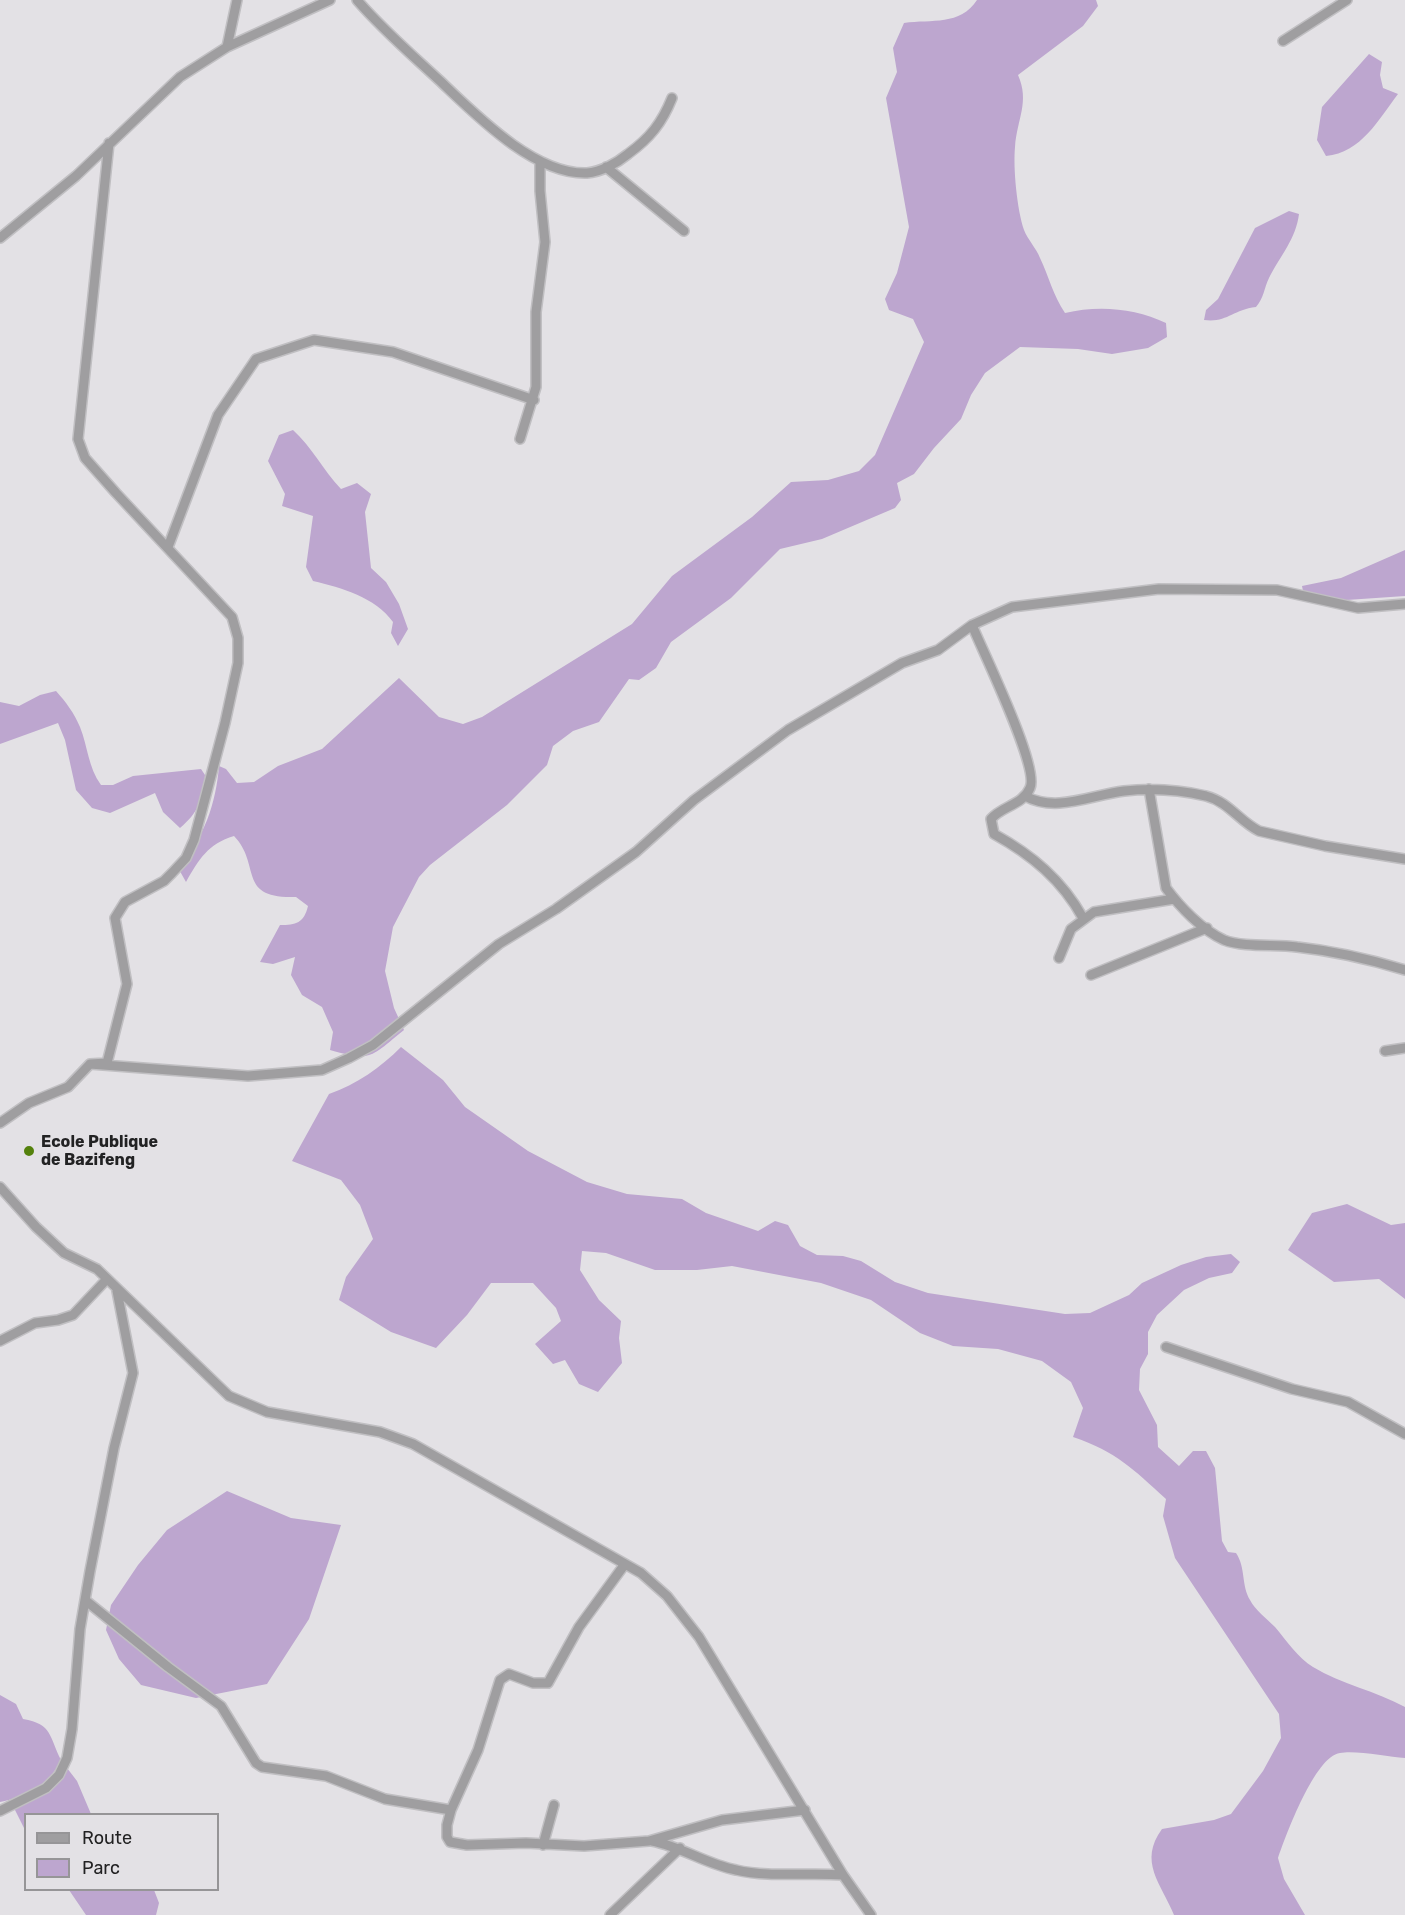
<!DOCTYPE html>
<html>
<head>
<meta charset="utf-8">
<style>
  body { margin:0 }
  #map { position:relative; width:1405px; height:1915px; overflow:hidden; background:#e3e1e5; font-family:Rubik,sans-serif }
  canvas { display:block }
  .legend { position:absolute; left:24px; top:1813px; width:195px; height:78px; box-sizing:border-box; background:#e3e1e5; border:2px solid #969597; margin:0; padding:8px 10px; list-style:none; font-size:18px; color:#222223 }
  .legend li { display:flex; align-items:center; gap:12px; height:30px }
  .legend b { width:30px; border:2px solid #969597 }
</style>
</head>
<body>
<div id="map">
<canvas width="1405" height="1915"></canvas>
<ul class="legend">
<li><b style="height:8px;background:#9f9ea0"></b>Route</li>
<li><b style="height:16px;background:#bda6cf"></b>Parc</li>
</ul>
</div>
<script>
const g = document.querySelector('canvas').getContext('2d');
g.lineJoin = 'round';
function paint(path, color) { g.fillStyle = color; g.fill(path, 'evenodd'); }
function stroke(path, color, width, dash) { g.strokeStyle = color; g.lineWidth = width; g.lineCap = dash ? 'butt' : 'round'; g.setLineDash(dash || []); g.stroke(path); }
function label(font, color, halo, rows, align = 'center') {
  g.font = font + ' Rubik,sans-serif'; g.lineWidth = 4.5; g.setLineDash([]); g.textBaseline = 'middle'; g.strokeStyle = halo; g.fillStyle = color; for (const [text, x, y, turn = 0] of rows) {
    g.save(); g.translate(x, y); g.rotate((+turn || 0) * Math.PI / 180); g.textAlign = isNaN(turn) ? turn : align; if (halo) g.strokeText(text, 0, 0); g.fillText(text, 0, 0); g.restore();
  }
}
const green = new Path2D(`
  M977,0h119l2,6 -15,20 -65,49c12,27 -1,44 -3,72 -2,21 2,62 9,83 4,10 12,18 16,28 9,19 13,37 25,55 33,-8 70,-5 101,10l1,14 -19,11 -36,6 -34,-5 -58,-2 -35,26 -14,22 -10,24 -27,29 -20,26 -17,9 4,17 -6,8 -73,31 -42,10 -49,49 -60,44 -15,26 -17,12 -10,-1 -30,43 -26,9 -20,15 -6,19 -40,40 -77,60 -11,12 -26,50 -8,44 9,37 10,22c-34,27 -31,32 -74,20l3,-18 -11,-25 -20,-12 -11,-20 4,-18 -22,7 -13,-2 20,-37c16,0 24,-2 28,-19l-12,-9c-60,2 -34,-32 -62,-61 -26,8 -35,23 -48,46l-9,-16c27,-26 39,-63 42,-100l7,3 11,14 17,-1 24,-16 44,-17 77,-71 40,39 24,7 19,-7 150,-93 40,-48 80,-59 39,-35 37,-2 31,-9 16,-16 49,-113 -11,-23 -24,-9 -4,-11 12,-26 12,-46 -23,-129 11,-26 -4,-24 11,-25c28,-4 56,3 73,-23z
  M1369,54l13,8 -2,13 3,13 15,6c-19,25 -37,59 -72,62l-9,-16 5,-33z
  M1289,211l10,3c-3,25 -19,42 -30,64 -5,10 -5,20 -13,29 -24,3 -29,16 -52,13l2,-10 12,-11 37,-71z
  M293,430c19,17 30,40 48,59l16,-6 14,11 -6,18 6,56 15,14 13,22 9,25 -10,17 -7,-13 2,-11c-18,-25 -51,-34 -80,-41l-7,-14 7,-51 -31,-10 3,-12 -17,-33 11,-26z
  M1405,550v46l-73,5 -28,-5 -2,-10 39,-8z
  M56,691c10,11 18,22 24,36 8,20 8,40 21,58h12l20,-9 68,-7 4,6c-1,23 -7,38 -25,53l-17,-16 -8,-19 -45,20 -18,-5 -16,-18 -11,-50 -7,-17 -58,21v-42l19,4 21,-11z
  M401,1047l42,33 22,27 63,44 59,31 40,12 55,5 24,14 52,18 17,-10 13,4 12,21 17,9 26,1 18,5 34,21 33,11 137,21 25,-1 39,-18 13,-12 39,-18 25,-8 25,-3 9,8 -8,11 -23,5 -25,12 -27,25 -9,17v22l-8,15 -1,21 18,35 1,22 21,19 14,-15h13l9,17 7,73 6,11 8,1c10,15 5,32 14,47 5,10 17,19 25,27 11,13 23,31 38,40 28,17 63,24 92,40v51c-17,-1 -49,-8 -65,-5 -25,3 -54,82 -62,105l6,21 21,36h-131c-13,-32 -36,-53 -12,-86l52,-9 17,-6 32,-43 18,-33 -2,-24 -104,-156 -12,-42 3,-17c-33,-30 -49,-47 -93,-62l10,-29 -12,-26 -29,-21 -44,-12 -45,-3 -33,-13 -49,-33 -50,-17 -89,-17 -35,4h-42l-49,-17 -24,-2 -2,19 19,30 22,21 -2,17 3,25 -24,29 -19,-8 -14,-24 -12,4 -18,-20 26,-23 -5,-13 -23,-25h-42l-24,32 -31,33 -45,-16 -52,-32 7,-23 27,-38 -13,-34 -19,-25 -49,-19 37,-67c28,-10 51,-26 72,-47z
  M1347,1204l44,21 14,-2v76l-26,-20 -45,3 -46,-32 24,-37z
  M227,1491l64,27 50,7 -32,94 -42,65 -71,14 -55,-13 -22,-26 -13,-29 5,-25 27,-40 29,-35z
  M0,1695l16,9 7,15c30,5 26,18 38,41 -11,24 -35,37 -61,42z
  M67,1768l10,13 14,33h-65l-1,16 -11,-22 46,-26z
  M69,1890h85l5,13 -3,12h-70z`);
const minor = new Path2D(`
  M357,0c25,29 54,54 82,80 36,34 95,95 148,93 14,-1 30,-10 41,-19 22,-16 34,-31 44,-56
  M1283,41l64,-41
  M227,47l10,-47
  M606,167l78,64
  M0,238l76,-62 104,-99 47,-30 103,-47
  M520,439l16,-52v-75l9,-70 -5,-51v-30
  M168,547l50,-132 38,-56 58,-19 79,12 141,48
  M972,625c11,27 68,143 58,163 -7,17 -28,18 -39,31l3,15c38,21 68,46 89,84
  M1149,789l17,99c14,19 36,42 58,52 21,8 51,4 73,7 37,4 72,12 108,23
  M1025,796c31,17 66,-1 99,-5 26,-3 56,-1 82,5 23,6 33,25 53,35l66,15 80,13
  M1059,958l12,-29 23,-17 80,-13
  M1091,975l116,-47
  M1385,1051l20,-3
  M90,1064l158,12 74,-6 27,-12 24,-13 126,-101 57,-35 80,-57 58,-52 94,-70 114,-67 36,-13 34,-25 40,-18 147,-18 118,1 81,18 47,-4
  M0,1123l29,-20 39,-16 22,-23 17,-1 20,-79 -12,-66 10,-16 39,-21 8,-8 14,-15 8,-18 31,-117 13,-60v-25l-6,-21 -116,-124 -31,-35 -7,-19 31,-296
  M0,1187l36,40 28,26 33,16 132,127 38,16 113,20 33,12 228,129 26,23 32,41 144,238 28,40
  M0,1341l35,-18 23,-3 15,-5 34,-36
  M1166,1347l126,42 56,13 57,32
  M625,1564l-46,63 -31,56h-15l-24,-9 -9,6 -22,70 -27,60 -4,15v12l3,5 17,3 59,-2 58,3 65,-5 73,-21 83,-10
  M85,1600l83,67 53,39 35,57 6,4 64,9 59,23 66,11
  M0,1811l46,-23 13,-13 8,-17 5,-29 8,-100 10,-58 24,-123 19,-75 -16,-82
  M652,1841c30,6 54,23 84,29 34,8 72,2 107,5
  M543,1845l11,-40
  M610,1915l70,-67`);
const markers = [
  [29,1151,6,"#54810c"]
];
const poiNames = [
  ["Ecole Publique",41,1142],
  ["de Bazifeng",41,1160]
];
paint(green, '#bda6cf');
stroke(minor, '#c0bfc2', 12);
stroke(minor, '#9f9ea0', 9);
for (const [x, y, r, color] of markers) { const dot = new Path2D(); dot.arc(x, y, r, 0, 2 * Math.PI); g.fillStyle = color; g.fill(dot); stroke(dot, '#e3e1e5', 2); }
label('bold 16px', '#222223', '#e3e1e5', poiNames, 'left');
</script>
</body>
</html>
